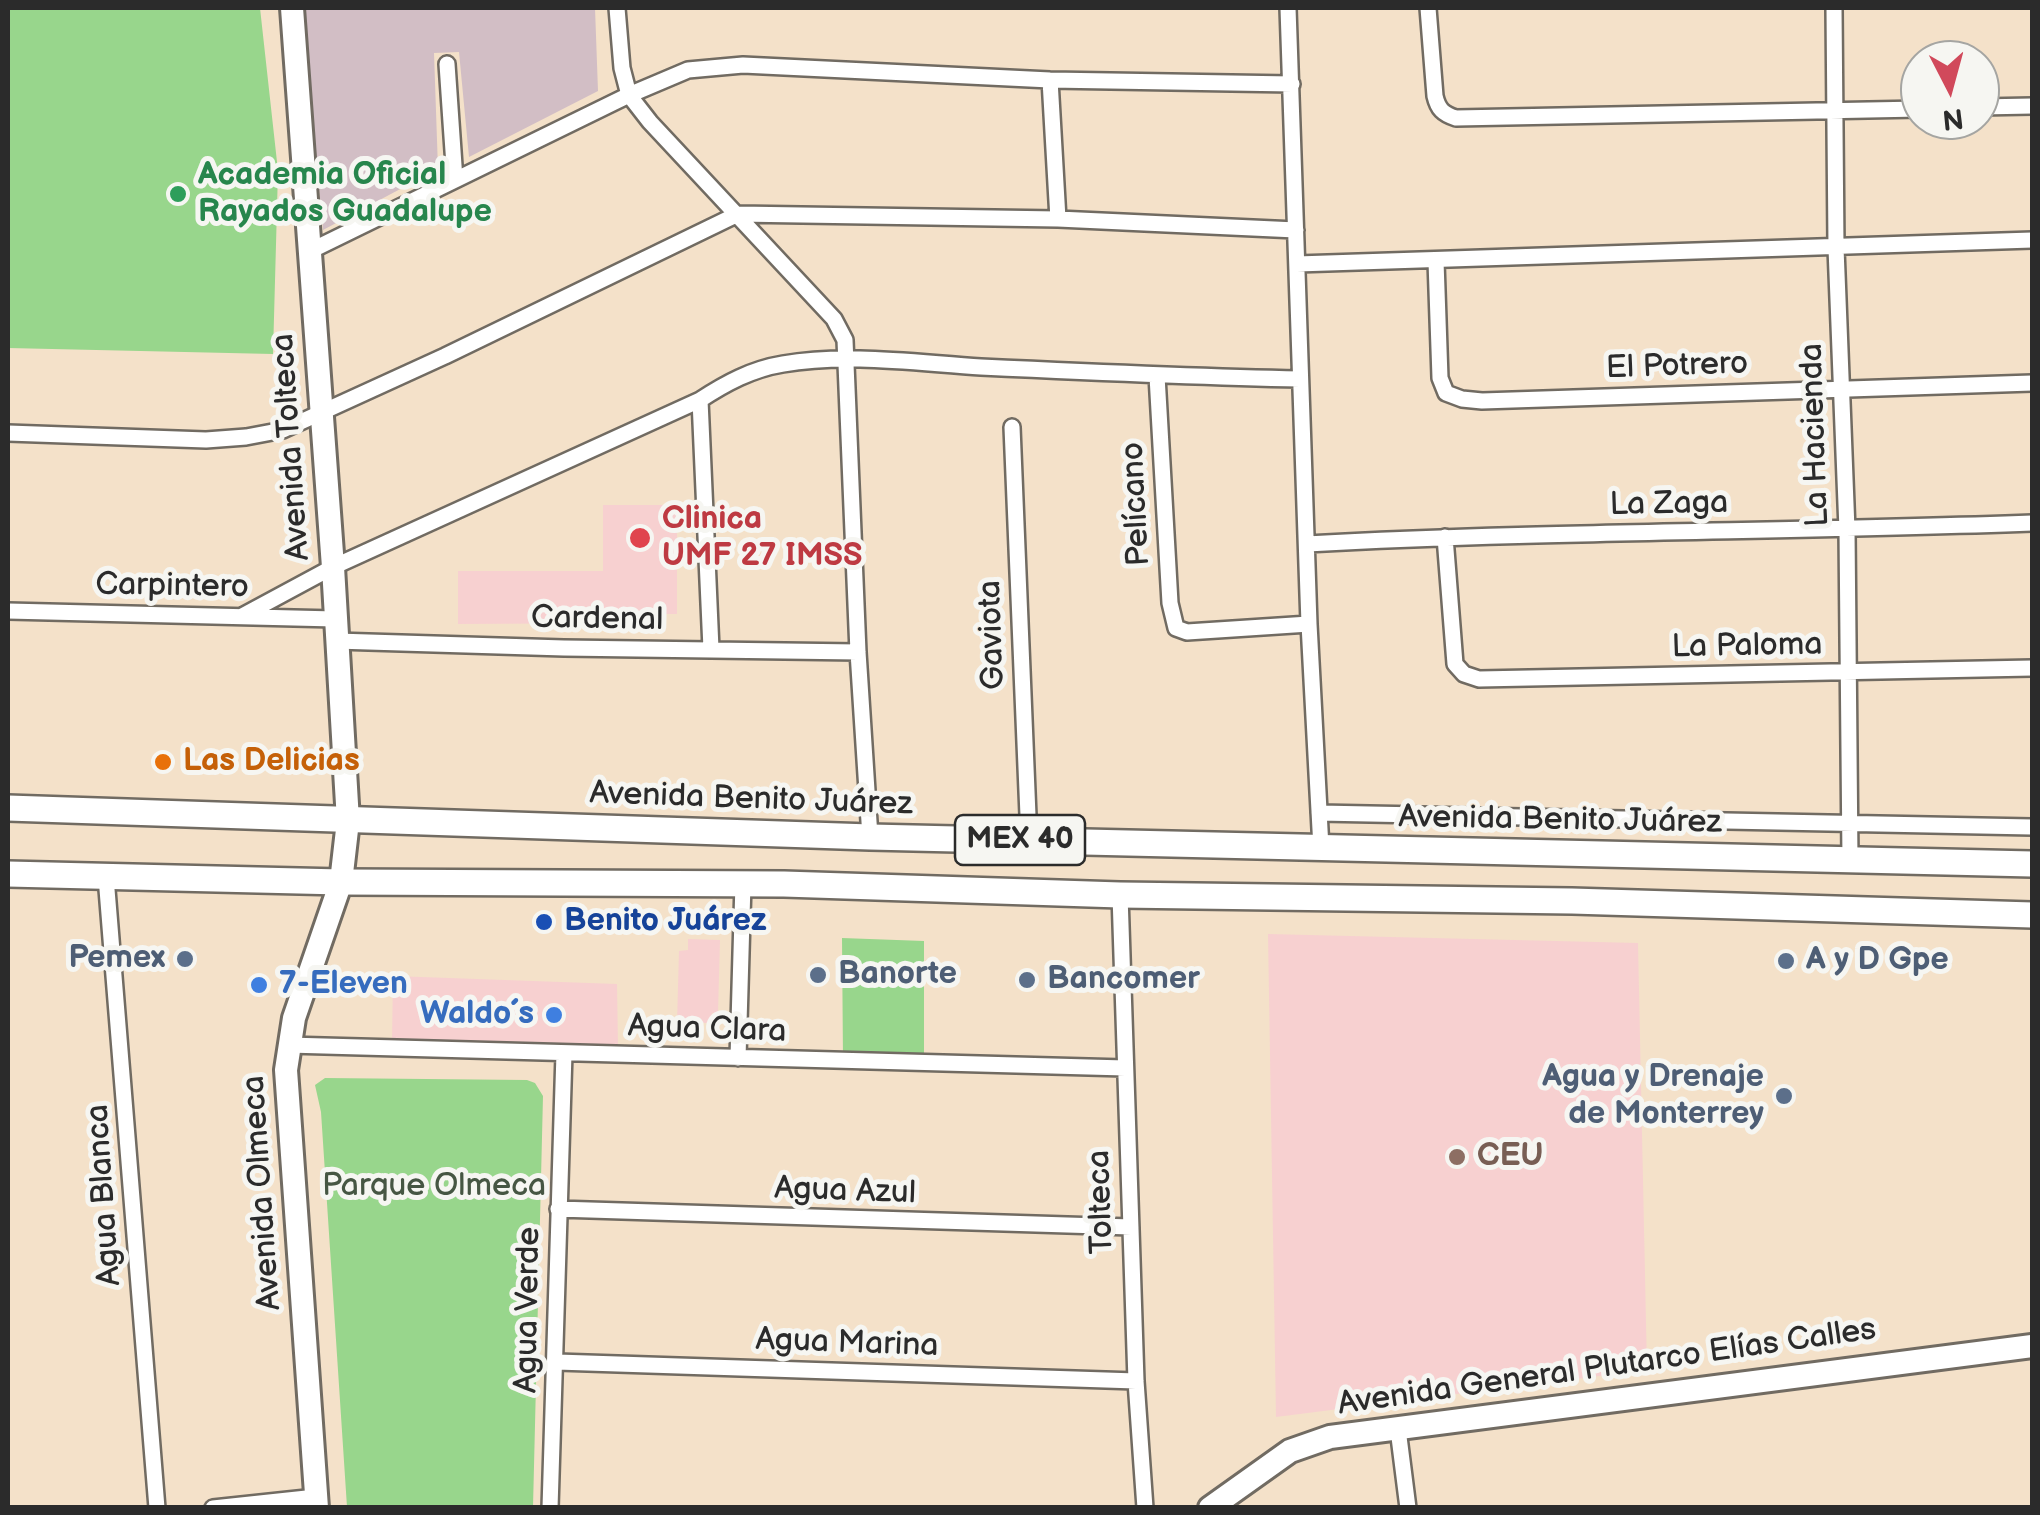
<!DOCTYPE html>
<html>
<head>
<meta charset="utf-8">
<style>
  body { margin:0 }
  #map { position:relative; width:2040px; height:1515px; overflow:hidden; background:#f4e1c9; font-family:"Balsamiq Sans",sans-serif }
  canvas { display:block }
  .frame { position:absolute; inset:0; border:10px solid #2b2b2b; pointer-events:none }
  .north { position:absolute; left:1900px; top:40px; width:100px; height:100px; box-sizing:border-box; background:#f6f6f2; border:2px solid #a5a5a2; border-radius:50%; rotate:174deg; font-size:28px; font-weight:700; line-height:40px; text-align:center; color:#2b2b2b }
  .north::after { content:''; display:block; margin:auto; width:35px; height:45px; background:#d1495b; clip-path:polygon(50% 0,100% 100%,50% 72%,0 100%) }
</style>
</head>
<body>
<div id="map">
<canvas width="2040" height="1515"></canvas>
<div class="frame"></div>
<div class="north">N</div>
</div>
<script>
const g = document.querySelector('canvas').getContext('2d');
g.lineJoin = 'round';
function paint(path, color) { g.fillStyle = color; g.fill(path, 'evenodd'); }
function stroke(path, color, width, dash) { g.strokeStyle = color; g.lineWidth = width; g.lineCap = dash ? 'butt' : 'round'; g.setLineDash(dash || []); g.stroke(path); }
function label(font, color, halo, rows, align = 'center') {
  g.font = font + ' "Balsamiq Sans",sans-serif'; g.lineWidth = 10; g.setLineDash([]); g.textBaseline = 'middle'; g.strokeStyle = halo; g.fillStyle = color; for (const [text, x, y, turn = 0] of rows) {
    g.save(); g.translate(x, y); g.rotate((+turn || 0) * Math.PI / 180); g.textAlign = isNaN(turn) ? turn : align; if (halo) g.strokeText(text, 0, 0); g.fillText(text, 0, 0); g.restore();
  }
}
const built = new Path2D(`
  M603,505h74v109h-31l-1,9 -187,1v-53h145z
  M1268,934l370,9 9,427 -371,47z
  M688,939l32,1 -2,73h-6v10h-35l2,-72 9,-1z
  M393,976l224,8 1,62 -226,-5z`);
const industrial = new Path2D(`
  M302,8h293l3,83 -129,66 -10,-105 -25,1 4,116 -115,61z`);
const green = new Path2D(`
  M8,8h252l18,163 -5,183 -265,-6z
  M842,938l82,3v121l-81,-2z
  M325,1078l202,2 8,3 8,13 -10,411h-186l-26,-395 -6,-27z`);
const street = new Path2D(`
  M617,8l5,60 7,27 21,27 184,197 11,21 13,312 12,185
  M1288,8l21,616 12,224
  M1428,8l7,88c3,13 8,18 21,22l464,-9
  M1834,8l2,240 11,282 3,330
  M447,64l8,116
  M1050,80l8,139
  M1980,107l52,-1
  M310,251l319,-156 59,-25 55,-5 307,15 242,4
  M1436,261l4,117 6,15 16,6 20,2 550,-18
  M1297,264l735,-24
  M1157,376l13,227 6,25 11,4 122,-8
  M700,400l11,249
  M1012,427l17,413
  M8,433l198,7 40,-3 37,-7 162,-74 293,-142 320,5 238,11
  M1445,537l10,127 9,10 15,5 553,-11
  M1307,544c241,-13 484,-12 725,-21
  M8,611l327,8
  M242,616l91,-49 367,-167c26,-17 52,-31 83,-36 64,-11 133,-1 198,3 106,5 213,10 319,12
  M336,641l228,7 294,4
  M1319,813l713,14
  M106,877l51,631
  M1120,895l16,486 9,127
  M288,1045l837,23
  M738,1058l5,-175
  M558,1209l573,18
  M557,1362l579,19
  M1398,1429l10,79
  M213,1508l103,-11
  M550,1508l14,-455`);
const secondary = new Path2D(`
  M292,8l41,559 15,254 -7,61 -47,136 -8,52 31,438
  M1210,1508l80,-57 40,-14 702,-91`);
const primary = new Path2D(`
  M8,808l862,29 1162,27
  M8,874l333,8 443,2 336,11 452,6 460,14`);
const markers = [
  [178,194,10,"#2e9e5b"],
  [640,538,12,"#e0444e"],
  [163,762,10,"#e8710a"],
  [544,922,10,"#1a4fb4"],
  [185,959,10,"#5c6f8a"],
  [1786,961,10,"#5c6f8a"],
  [818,975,10,"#5c6f8a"],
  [1027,980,10,"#5c6f8a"],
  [259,985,10,"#3f7fe0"],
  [554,1015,10,"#3f7fe0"],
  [1784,1096,10,"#5c6f8a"],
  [1457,1157,10,"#8d6e63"]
];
const shields = [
  [1020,840,130]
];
const shieldNames = [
  ["MEX 40",1020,840]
];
const leisureNames = [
  ["Academia Oficial",198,176],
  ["Rayados Guadalupe",198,213]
];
const streetNames = [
  ["El Potrero",1677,367,-2],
  ["La Hacienda",1816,435,-92],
  ["Avenida Tolteca",292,447,-94],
  ["Pelícano",1137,504,-93],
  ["La Zaga",1669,505,-1],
  ["Carpintero",172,587,1],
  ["Cardenal",597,620,1],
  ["Gaviota",993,635,-92],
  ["La Paloma",1747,647,-1],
  ["Avenida Benito Juárez",751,800,2],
  ["Avenida Benito Juárez",1560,821,1],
  ["Agua Clara",707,1030,2],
  ["Agua Azul",845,1192,2],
  ["Avenida Olmeca",263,1193,-94],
  ["Agua Blanca",105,1195,-94],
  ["Tolteca",1102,1202,-92],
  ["Agua Verde",529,1310,-89],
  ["Agua Marina",847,1344,2],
  ["Avenida General Plutarco Elías Calles",1607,1368,-8]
];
const healthNames = [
  ["Clinica",662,520],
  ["UMF 27 IMSS",662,557]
];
const foodNames = [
  ["Las Delicias",183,762]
];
const transitNames = [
  ["Benito Juárez",564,922]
];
const serviceNames = [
  ["Pemex",165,959,"right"],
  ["A y D Gpe",1806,961],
  ["Banorte",838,975],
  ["Bancomer",1047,980],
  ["Agua y Drenaje",1764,1078,"right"],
  ["de Monterrey",1764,1115,"right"]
];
const shopNames = [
  ["7-Eleven",279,985],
  ["Waldo´s",534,1015,"right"]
];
const educationNames = [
  ["CEU",1477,1157]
];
const parkNames = [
  ["Parque Olmeca",434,1187]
];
paint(built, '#f7d0d0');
paint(industrial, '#d2bec5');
paint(green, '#98d68c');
stroke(street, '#716b62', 20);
stroke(secondary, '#716b62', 28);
stroke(primary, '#716b62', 30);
stroke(street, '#fff', 15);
stroke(secondary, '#fff', 22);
stroke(primary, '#fff', 25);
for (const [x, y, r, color] of markers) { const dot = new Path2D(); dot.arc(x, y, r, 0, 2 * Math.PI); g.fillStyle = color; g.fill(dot); stroke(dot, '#f6f6f2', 4); }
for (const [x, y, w] of shields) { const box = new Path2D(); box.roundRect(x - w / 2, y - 25, w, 50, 8); g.fillStyle = '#f6f6f2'; g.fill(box); stroke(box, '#2b2b2b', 2.5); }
label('bold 30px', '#2b2b2b', null, shieldNames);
label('bold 32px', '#27864d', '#f6f6f2', leisureNames, 'left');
label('32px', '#2b2b2b', '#f6f6f2', streetNames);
label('bold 32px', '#be3a42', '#f6f6f2', healthNames, 'left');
label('bold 32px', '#c56008', '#f6f6f2', foodNames, 'left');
label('bold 32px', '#164399', '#f6f6f2', transitNames, 'left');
label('bold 32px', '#4e5e75', '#f6f6f2', serviceNames, 'left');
label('bold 32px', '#366cbe', '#f6f6f2', shopNames, 'left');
label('bold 32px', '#785e54', '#f6f6f2', educationNames, 'left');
label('32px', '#465643', '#f6f6f2', parkNames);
</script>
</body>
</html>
